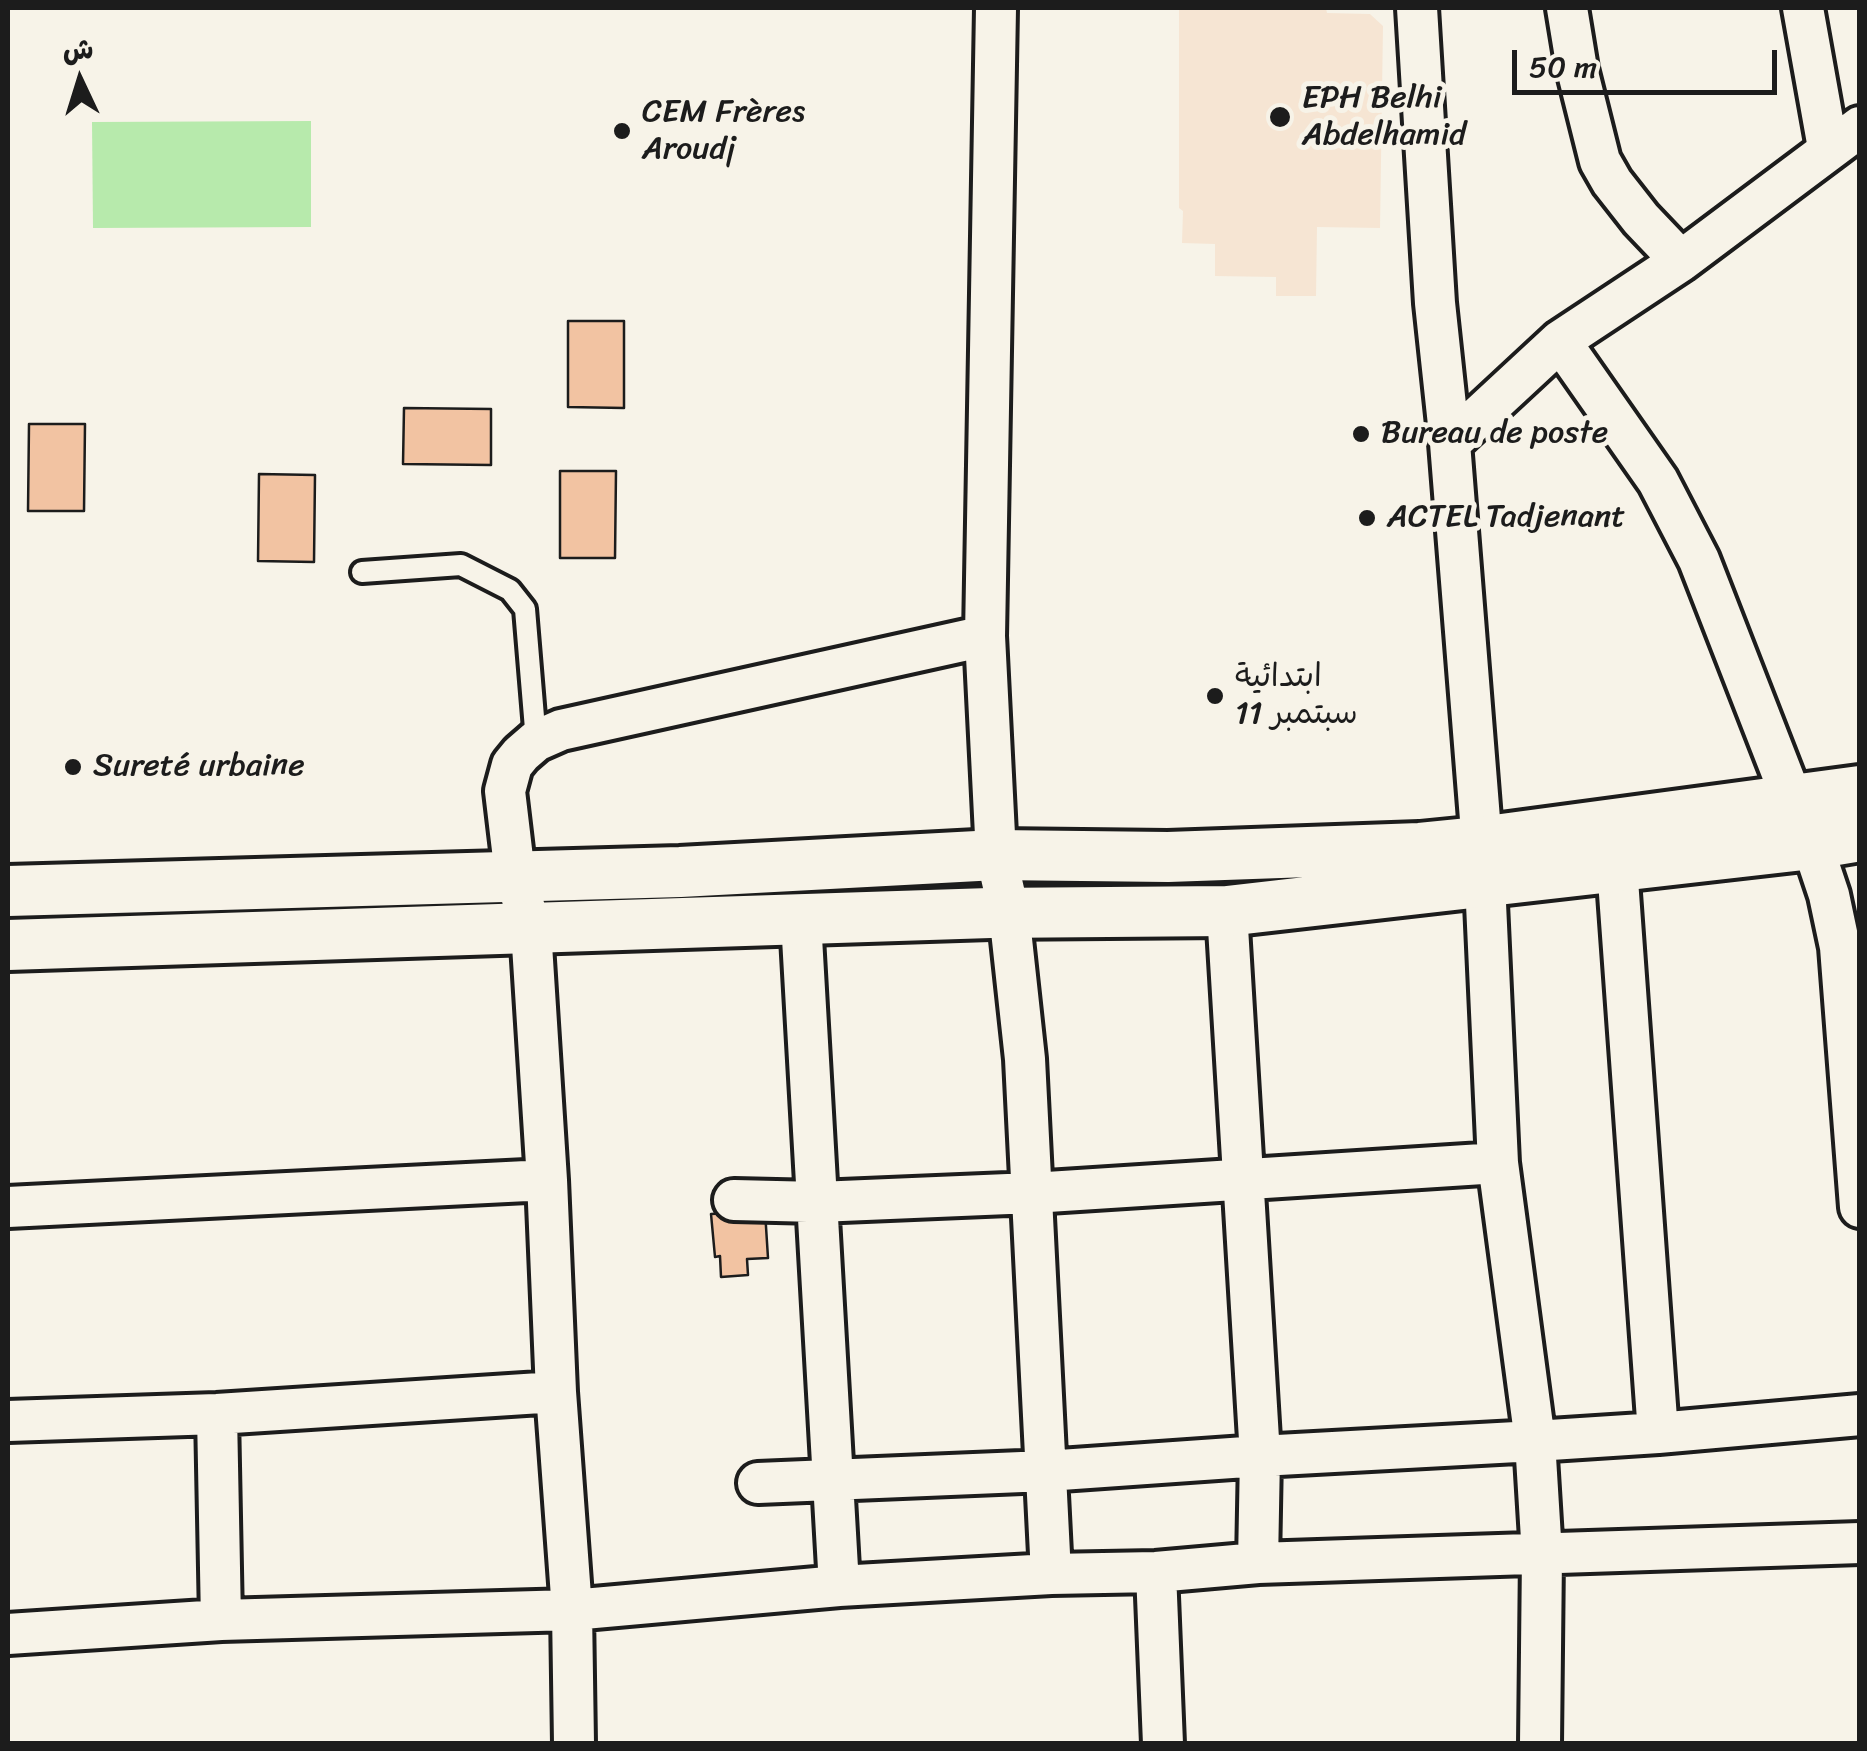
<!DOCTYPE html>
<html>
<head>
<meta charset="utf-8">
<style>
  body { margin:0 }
  #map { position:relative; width:1867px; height:1751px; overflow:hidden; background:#f7f3e8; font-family:Sriracha,"Playpen Sans Arabic",sans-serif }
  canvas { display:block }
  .frame { position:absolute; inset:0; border:10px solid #1c1c1c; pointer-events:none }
  .north { position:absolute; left:30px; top:30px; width:100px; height:100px; -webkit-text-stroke:8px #f7f3e8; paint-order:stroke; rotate:356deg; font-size:28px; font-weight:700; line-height:40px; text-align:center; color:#1c1c1c }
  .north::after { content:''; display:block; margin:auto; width:35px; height:45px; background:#1c1c1c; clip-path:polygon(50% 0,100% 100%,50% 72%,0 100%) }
  .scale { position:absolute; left:1512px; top:50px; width:265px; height:45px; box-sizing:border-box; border:5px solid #1c1c1c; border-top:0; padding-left:12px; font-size:30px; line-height:35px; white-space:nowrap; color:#1c1c1c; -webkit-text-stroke:8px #f7f3e8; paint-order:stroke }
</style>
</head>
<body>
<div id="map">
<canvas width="1867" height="1751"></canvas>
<div class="frame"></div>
<div class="north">ش</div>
<div class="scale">50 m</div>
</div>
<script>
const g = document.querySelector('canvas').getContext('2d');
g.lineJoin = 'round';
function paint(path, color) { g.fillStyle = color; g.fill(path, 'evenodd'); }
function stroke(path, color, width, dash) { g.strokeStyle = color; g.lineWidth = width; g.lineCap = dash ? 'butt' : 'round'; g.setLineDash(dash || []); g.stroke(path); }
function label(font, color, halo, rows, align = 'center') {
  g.font = font + ' Sriracha,"Playpen Sans Arabic",sans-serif'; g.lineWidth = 10; g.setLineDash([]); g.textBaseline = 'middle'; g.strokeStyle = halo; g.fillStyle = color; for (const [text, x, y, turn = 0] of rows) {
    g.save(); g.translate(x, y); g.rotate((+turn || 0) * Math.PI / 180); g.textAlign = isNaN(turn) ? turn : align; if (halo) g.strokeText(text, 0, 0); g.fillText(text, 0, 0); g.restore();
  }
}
const built = new Path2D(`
  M1179,8h147l1,5 43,1 13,12 -3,202 -63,-1 -1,69h-40v-19l-61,-1v-32l-33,-1 1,-32 -4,-3z`);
const green = new Path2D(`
  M311,121v106l-218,1 -1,-106z`);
const building = new Path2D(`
  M568,321h56v87l-56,-1z
  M404,408l87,1v56l-88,-1z
  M29,424h56l-1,87h-56z
  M560,471h56l-1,87h-55z
  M259,474l56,1 -1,87 -56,-1z
  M765,1211l3,47 -21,1 1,16 -27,2 -1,-21 -5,1 -4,-43z`);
const service = new Path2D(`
  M362,572l99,-7 49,25 15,19 11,132`);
const minor = new Path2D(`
  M996,8l-11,628 11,219 13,57 16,147 26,515
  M1417,8l18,295 15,140 35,439 13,281 37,278 7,114 -2,189
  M1567,8l10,61 23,92 12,21 29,37 40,42
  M1803,8l25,140
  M1560,341l98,140 41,79 93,239 20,45 17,51 11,52 20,260
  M1450,443l110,-102 121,-80 179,-134
  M1617,866l41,567
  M1227,911l33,545 -2,107
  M801,920l38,666
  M734,1200l84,2 214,-9 466,-30
  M8,1207l539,-27
  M217,1414l4,206
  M8,1421l209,-7 339,-22
  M758,1483l288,-12 214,-15 275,-15 123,-8 202,-18
  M1156,1572l7,172
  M8,1634l213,-14 351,-10 267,-24 212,-12 105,-2 102,-9 602,-20
  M574,1744l-2,-134 -16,-218 -9,-212 -16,-251 -16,-54 -10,-84 7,-26 9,-11 15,-13 25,-11 424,-94`);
const tertiary = new Path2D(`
  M8,891l672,-19 316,-17 172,2 252,-9 60,-6 380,-51
  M8,945l982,-32 237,-2 585,-67 48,-8`);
const markers = [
  [1280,117,12,"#1c1c1c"],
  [622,131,10,"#1c1c1c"],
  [1361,434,10,"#1c1c1c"],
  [1367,518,10,"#1c1c1c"],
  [1215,696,10,"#1c1c1c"],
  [73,767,10,"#1c1c1c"]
];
const poiNames = [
  ["EPH Belhi",1302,99],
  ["Abdelhamid",1302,136],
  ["CEM Frères",642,113],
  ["Aroudj",642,150],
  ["Bureau de poste",1381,434],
  ["ACTEL Tadjenant",1387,518],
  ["ابتدائية",1235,678],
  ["11 سبتمبر",1235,715],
  ["Sureté urbaine",93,767]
];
paint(built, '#f6e5d3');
paint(green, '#b7eaac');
paint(building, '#f2c3a2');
stroke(building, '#1c1c1c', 2.5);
stroke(service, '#1c1c1c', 28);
stroke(minor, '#1c1c1c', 48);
stroke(tertiary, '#1c1c1c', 58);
stroke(service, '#f7f3e8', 20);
stroke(minor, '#f7f3e8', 40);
stroke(tertiary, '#f7f3e8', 50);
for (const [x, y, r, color] of markers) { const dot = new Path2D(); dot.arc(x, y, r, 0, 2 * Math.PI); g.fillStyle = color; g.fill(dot); stroke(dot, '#f7f3e8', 4); }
label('32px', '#1c1c1c', '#f7f3e8', poiNames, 'left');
</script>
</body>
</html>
